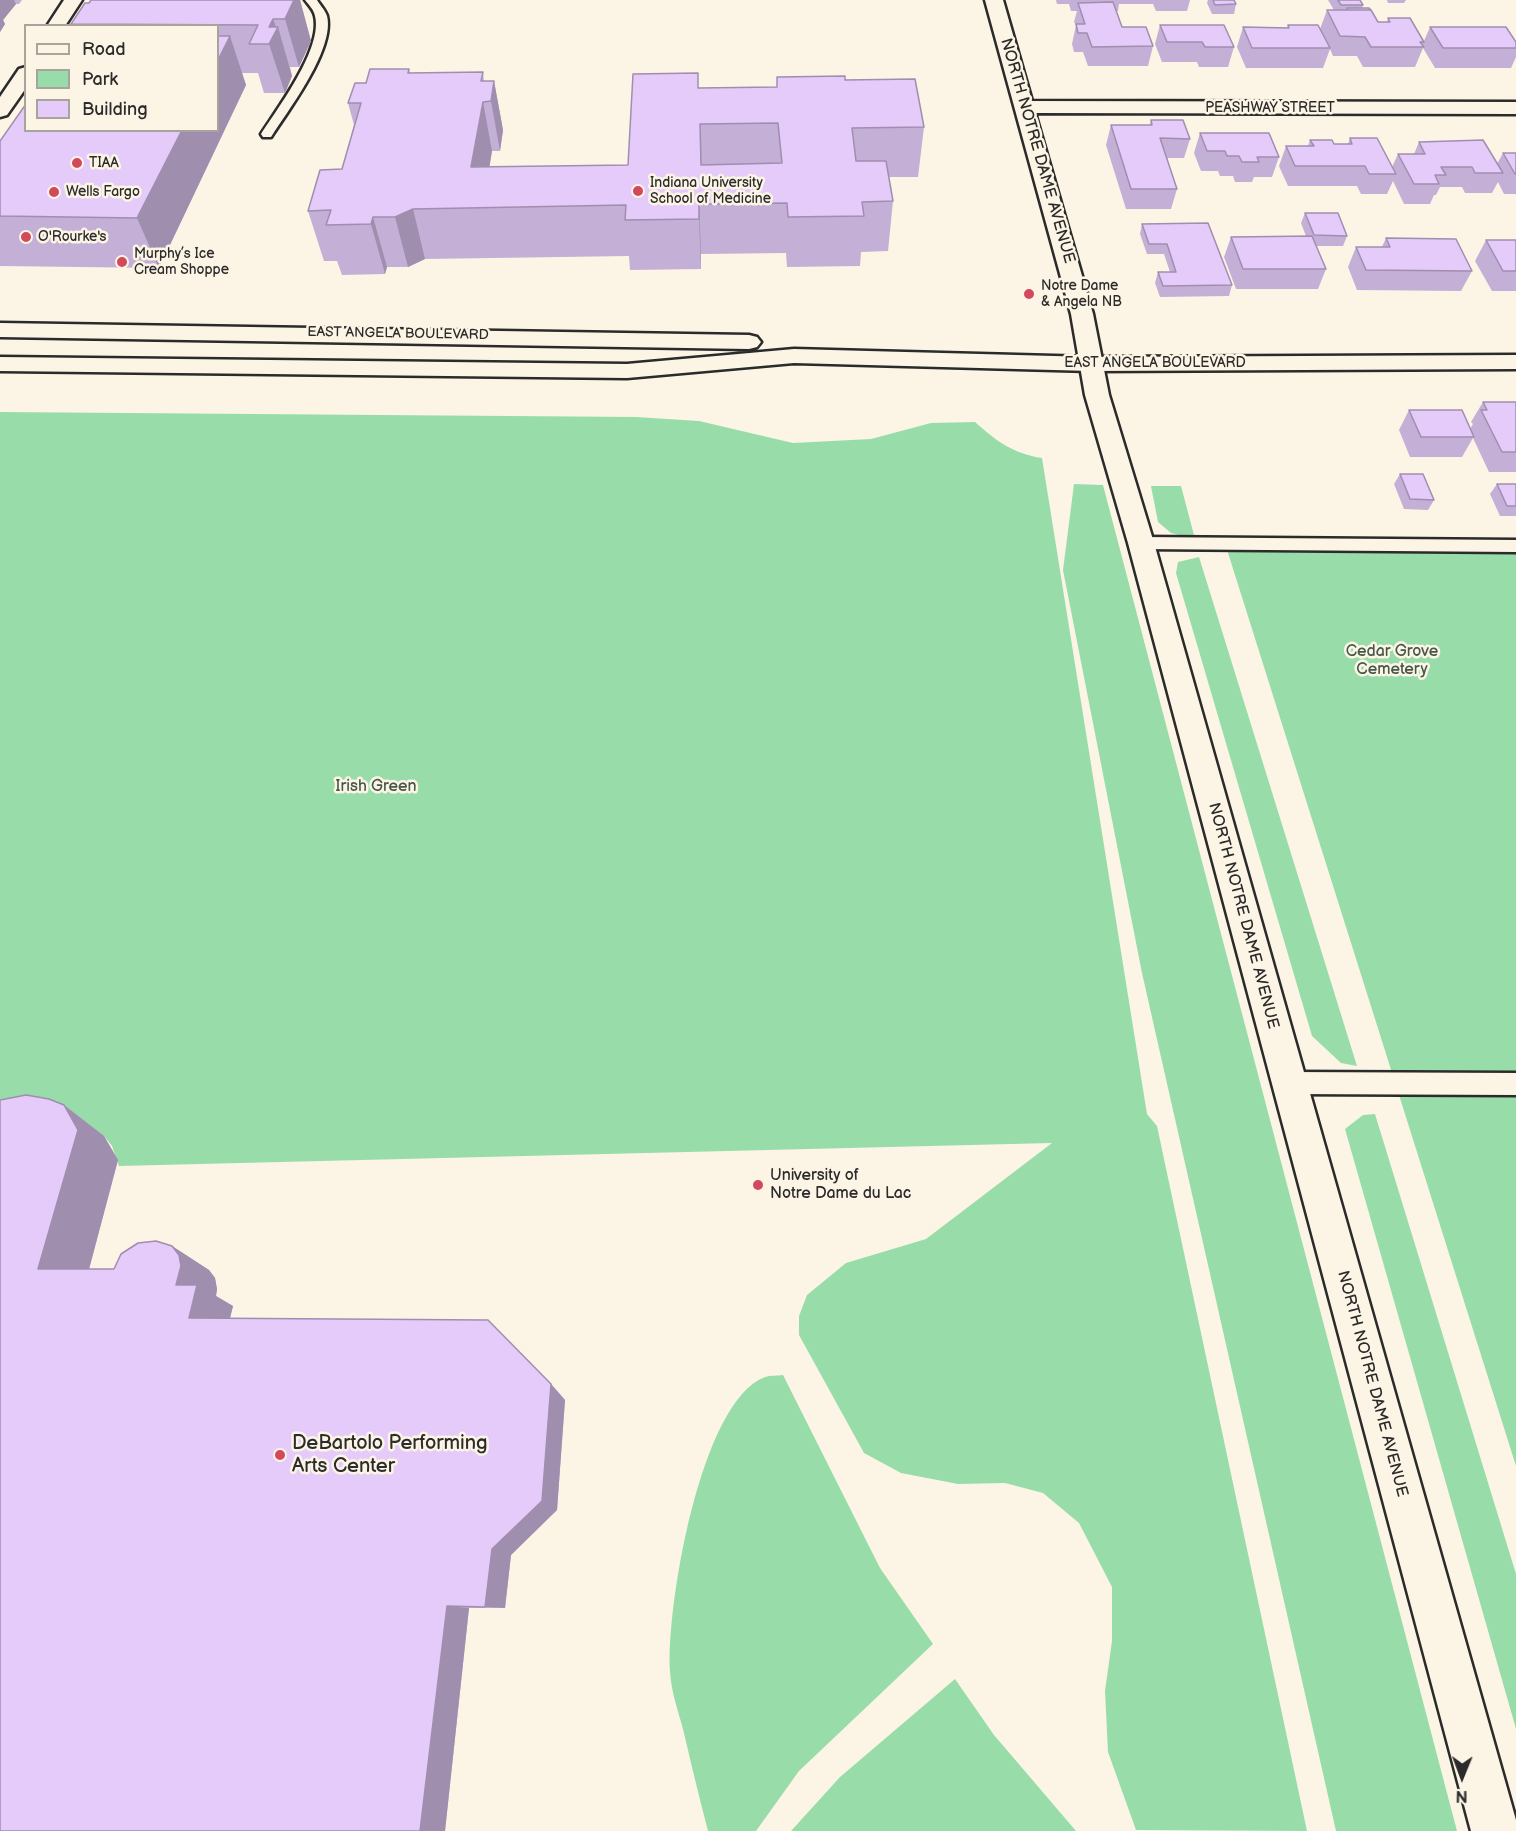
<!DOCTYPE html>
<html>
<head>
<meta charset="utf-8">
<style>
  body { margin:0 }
  #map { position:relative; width:1516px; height:1831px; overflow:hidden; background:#fcf5e5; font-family:"Balsamiq Sans",sans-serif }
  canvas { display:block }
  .legend { position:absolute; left:24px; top:24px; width:195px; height:108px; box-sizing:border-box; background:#fcf5e5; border:2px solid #a8a49b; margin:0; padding:8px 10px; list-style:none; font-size:18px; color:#2b2b2b }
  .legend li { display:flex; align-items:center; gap:12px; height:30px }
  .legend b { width:30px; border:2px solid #a8a49b }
  .north { position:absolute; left:1432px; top:1747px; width:60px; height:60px; -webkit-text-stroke:4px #fcf5e5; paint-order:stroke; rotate:181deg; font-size:16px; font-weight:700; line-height:24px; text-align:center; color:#2b2b2b }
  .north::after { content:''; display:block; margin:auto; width:21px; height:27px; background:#2b2b2b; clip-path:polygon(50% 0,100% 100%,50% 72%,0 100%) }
</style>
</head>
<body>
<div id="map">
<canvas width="1516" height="1831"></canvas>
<ul class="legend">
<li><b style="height:8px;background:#fcf5e5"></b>Road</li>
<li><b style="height:16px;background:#98dda9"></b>Park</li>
<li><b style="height:16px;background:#e4cbfa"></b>Building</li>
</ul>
<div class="north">N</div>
</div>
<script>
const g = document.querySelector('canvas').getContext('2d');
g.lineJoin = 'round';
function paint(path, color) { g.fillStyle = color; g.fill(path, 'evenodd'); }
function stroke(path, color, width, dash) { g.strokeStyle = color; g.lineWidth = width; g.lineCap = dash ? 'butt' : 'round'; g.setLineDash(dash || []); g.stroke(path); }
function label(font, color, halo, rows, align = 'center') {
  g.font = font + ' "Balsamiq Sans",sans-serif'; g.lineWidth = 5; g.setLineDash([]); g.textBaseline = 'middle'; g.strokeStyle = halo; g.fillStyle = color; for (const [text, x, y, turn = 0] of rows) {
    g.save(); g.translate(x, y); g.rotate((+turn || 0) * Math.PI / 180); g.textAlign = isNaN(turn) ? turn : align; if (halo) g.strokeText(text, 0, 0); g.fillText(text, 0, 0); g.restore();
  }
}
const green = new Path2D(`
  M0,412l636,5 63,4 94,22 78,-4 60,-16 44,-1c21,19 39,32 67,36l105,656 10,12 150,705 -171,-1 -28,-78 -3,-61 7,-50v-54l-33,-64 -36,-30 -38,-10 -47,1 -57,-11 -37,-20 -65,-118v-19l8,-21 39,-32 80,-24 126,-96 -933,23 -7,-20 -8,-10 -104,22z
  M1074,484l29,1 354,1346h-121l-194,-858 -79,-403z
  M1151,486h30l14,53 -24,-6 -13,-11z
  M1223,537l293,1v928z
  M1199,557l158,509 -16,-3 -29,-27 -136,-463 2,-11z
  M1375,1114l141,460v155l-171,-600 18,-14z
  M783,1375l97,193 53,76 -134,127 -43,60h-48c-9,-34 -17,-68 -25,-102 -5,-18 -12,-38 -13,-58 -4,-62 30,-270 95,-294 5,-2 13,-1 18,-2z
  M955,1679l39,56 82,96h-285l49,-54z`);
const lane = new Path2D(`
  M305,0h12c3,5 8,10 10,16 8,32 -37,92 -54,118l-2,3h-8l-2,-3c17,-26 62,-86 54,-118 -1,-6 -6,-11 -10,-16z
  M1141,537l375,3v12l-375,-3 -9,-6z
  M1289,1072l227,1v22l-227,-1 -8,-4 -3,-7 3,-7z`);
const street = new Path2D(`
  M985,0h18l29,101 484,1v12l-481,-1 58,201 16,81 45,148 362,1277v11h-45l-343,-1288 -43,-148 -14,-81z`);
const secondary = new Path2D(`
  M64,0h18l-17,26h-18z
  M26,67v21l-19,27 -7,2v-20l19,-28z
  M0,323l749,12 8,2 4,5 -4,5 -8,2 -749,-12z
  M794,349l297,8 425,-2v14l-425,2 -297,-8 -167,15 -627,-7v-14l627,7z`);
const wall = new Path2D(`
  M0,0h22l-3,4h-3l-13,16 2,4 -5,8z
  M91,0h209l11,41 -12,26h-9l2,9 -7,17h-21l-6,-20h-16l4,12 -87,183 -159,-2v-125l218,-11v-104h-147v-2z
  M1056,0h134l-3,11h-31l-3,-7h-34l-1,7h-2l6,16 31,19 -5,20h-60l-5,-14h-9l-2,-8 4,-19 -2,-3 3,-11h-6l-2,-7h-12z
  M1208,0h26l2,4 -2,10h-22l-5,-11z
  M1328,0h32l3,5 -1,3 16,14h9l1,-4 36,23 6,-14 86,15v15l-5,11h-76l-12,-20 -8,19h-52l-6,-11h-24l-3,-7 -7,19h-77l-9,-21 6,-20 44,1 1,-3 32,4 7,-19h7z
  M1387,0h19l-2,3h-16z
  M1160,25l74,22 -6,20h-29l-2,-5h-35l-7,-18z
  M409,69l1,4 73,-1 1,9h10l9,49 -3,21h-8l-3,16 139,-2 70,-77 79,-1v-10l68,3 79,47 -6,50h-29l4,24 -5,50 -27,1 -1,14 -73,1 -1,-14 -85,1v15l-71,1 -1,-14 -204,3 -17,8h-21l-2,7 -43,1 -5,-14h-13l-16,-50 34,-42 12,-44 -6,-22 18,-20z
  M1151,120l39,19 -6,19h-17l10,31 -6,20h-45l-20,-64 5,-20h39z
  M1200,133l79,24 -7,20h-18l-2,5h-17l-2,-6h-13l-2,-5h-17l-7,-18z
  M1350,138l42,29 6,-13h16l5,-12 78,22 6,-11h13v41h-12l-6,-12 -6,11h-27l-3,-6h-22l-4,8h-2l-4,9h-26l-11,-23 -6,13h-26l-4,-8h-69l-9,-20 7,-20h22l2,-6 24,4h14z
  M1305,213l42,23 -4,10h-27l10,23 -8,20h-82l-12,-32 7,-20 75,-1 -5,-13z
  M1142,224l90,61 -3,11 -69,1 -5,-14 3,-11h12l-6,-18h-17l-7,-20z
  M1386,238l86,33 -11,20 -104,-1 -9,-23 8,-20h26z
  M1486,240h30v51h-24l-17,-30z
  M1483,402h33v70h-27l-16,-34 -11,19h-52l-11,-27 10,-20 61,19 3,-5 -2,-2z
  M1400,474l34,26 -6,10 -24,-1 -10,-25z
  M1497,484h19v32h-16l-10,-22z
  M64,1105l40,31 14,24 -29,109h25l58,-23 37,24 6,8 2,11 -1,7 17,10 -3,12 321,66 14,16 -8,110 -46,45 -6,53h-36l-24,223h-445z`);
const shadedWall = new Path2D(`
  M0,0h14l2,4 -13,16 2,4 -5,8z
  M288,0h12l11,41 -12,26 -14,-48z
  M273,19l4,11 1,-3 14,49 -7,17 -16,-49v-17z
  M230,36l16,49 -87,183 -22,-50 45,-88h36v-70z
  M494,81l9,49 -3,21 -9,-50z
  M483,102l9,49 -9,57 -12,-41z
  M699,204l2,50v15l-2,-50z
  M413,209l12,50 -17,8 -13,-50z
  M373,217l14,50 -2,7 -14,-50z
  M64,1105l40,31 14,24 -35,132 -45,-23z
  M172,1246l37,24 6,8 2,11 -1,7 17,10 -8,32 -36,-20 -13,-33z
  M551,1384l14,16 -8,110 -46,45 -6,53 -20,-1 7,-58z
  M447,1606l22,2 -24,223h-25z`);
const building = new Path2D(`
  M91,0h203l-9,19h-12l-4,8h9l-9,17h-20l9,-19 -187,-1 14,-21h4z
  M1213,0h21l2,4 -21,1z
  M1338,0h22l3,5h-22z
  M1113,2l9,25h24l7,19 -61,1 -5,-14h-9l-2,-9h9l-7,-21z
  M1347,8h22l2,2h-23z
  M1327,10h44l7,12h12l-2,-4h22l14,24h-4l4,5h-53l-6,-10 -25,-1z
  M1160,25h64l10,22h-29l-3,-5h-35z
  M1288,25h30l12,23h-78l-9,-21 46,1z
  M1430,27h76l10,15v6h-73z
  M218,36h12l-12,24z
  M370,69h39l-1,4 75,-1 -2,9h13l-3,20 -8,1 -12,65 157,-2 5,-91 65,-1v15l79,-1v-10l68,-1v4l70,-1 9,48 -72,1 4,33h30l7,40 -31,1 2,14 -76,1 -1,-14 -88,1v15l-74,1 1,-15 -213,4 -18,8h-22l-2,7 -45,1 5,-15 -23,1 12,-41 22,-1 19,-66h-13l7,-20h11zM778,123l4,40 -81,2 -1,-41z
  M26,104v26h156l-45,88 -137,-2v-75z
  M1151,120h32l7,19 -30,-1 17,51h-46l-20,-64h41z
  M1200,133h69l10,24h-22l2,5h-17l-3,-6h-12l-2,-5h-18z
  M1350,138h27l19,36h-27l-4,-8h-70l-9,-20h28l-4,-6h22l2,4h18z
  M1483,140l20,33h-28l-3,-6h-31l5,8h-11l4,9h-25l-16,-30h27l-6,-12z
  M1503,153h13v21h-1z
  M1305,213h33l9,23 -33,-1z
  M1208,223l24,62 -69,1 -5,-14h18l-9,-28h-18l-7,-20z
  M1312,236l14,33h-83l-12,-32z
  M1386,238l70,1 16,32 -106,-1 -10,-23h34z
  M1486,240h30v31h-13z
  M1483,402h33v50h-14l-21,-42h6z
  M1409,410h53l12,27h-53z
  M1400,474h23l11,26 -24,-1z
  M1497,484h19v22h-9z
  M26,1095l23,4 15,6 14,25 -40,139h76l7,-15 17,-11 18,-2 16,5 7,9 2,11 -5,19h21l-8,33 299,2 63,64 -9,117 -50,48 -7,58 -38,-1 -27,225h-420v-731z`);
const markers = [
  [77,163,6,"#d1495b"],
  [638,191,6,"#d1495b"],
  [54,192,6,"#d1495b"],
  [26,237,6,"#d1495b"],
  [122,262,6,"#d1495b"],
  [1029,294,6,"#d1495b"],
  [758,1185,6,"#d1495b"],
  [280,1455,6,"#d1495b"]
];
const farStreetnames = [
  ["PEASHWAY STREET",1270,108],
  ["EAST ANGELA BOULEVARD",398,334,1],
  ["EAST ANGELA BOULEVARD",1155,363]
];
const farPoinames = [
  ["TIAA",89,163],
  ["Indiana University",650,183],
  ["School of Medicine",650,199],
  ["Wells Fargo",66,192],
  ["O'Rourke's",38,237],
  ["Murphy’s Ice",134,254],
  ["Cream Shoppe",134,270],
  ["Notre Dame",1041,286],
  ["& Angela NB",1041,302]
];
const streetNames = [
  ["NORTH NOTRE DAME AVENUE",1037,151,74],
  ["NORTH NOTRE DAME AVENUE",1243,916,75],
  ["NORTH NOTRE DAME AVENUE",1372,1384,75]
];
const parkNames = [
  ["Cedar Grove",1392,652],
  ["Cemetery",1392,670],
  ["Irish Green",376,787]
];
const poiNames = [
  ["University of",770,1176],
  ["Notre Dame du Lac",770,1194]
];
const nearPoinames = [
  ["DeBartolo Performing",292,1444],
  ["Arts Center",292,1467]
];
paint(green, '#98dda9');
stroke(lane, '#2b2b2b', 5);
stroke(street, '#2b2b2b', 5);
stroke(secondary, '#2b2b2b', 5);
paint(lane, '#fcf5e5');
paint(street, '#fcf5e5');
paint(secondary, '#fcf5e5');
paint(wall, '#c4afd7');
paint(shadedWall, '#a08eaf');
paint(building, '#e4cbfa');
stroke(building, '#a08eaf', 1.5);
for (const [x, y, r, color] of markers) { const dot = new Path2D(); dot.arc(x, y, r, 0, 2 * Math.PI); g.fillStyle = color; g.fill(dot); stroke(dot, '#fcf5e5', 2); }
label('14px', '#2b2b2b', '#fcf5e5', farStreetnames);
label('14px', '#2b2b2b', '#fcf5e5', farPoinames, 'left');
label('16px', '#2b2b2b', '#fcf5e5', streetNames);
label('16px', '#46584a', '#fcf5e5', parkNames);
label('16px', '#2b2b2b', '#fcf5e5', poiNames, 'left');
label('20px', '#2b2b2b', '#fcf5e5', nearPoinames, 'left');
</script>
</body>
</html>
